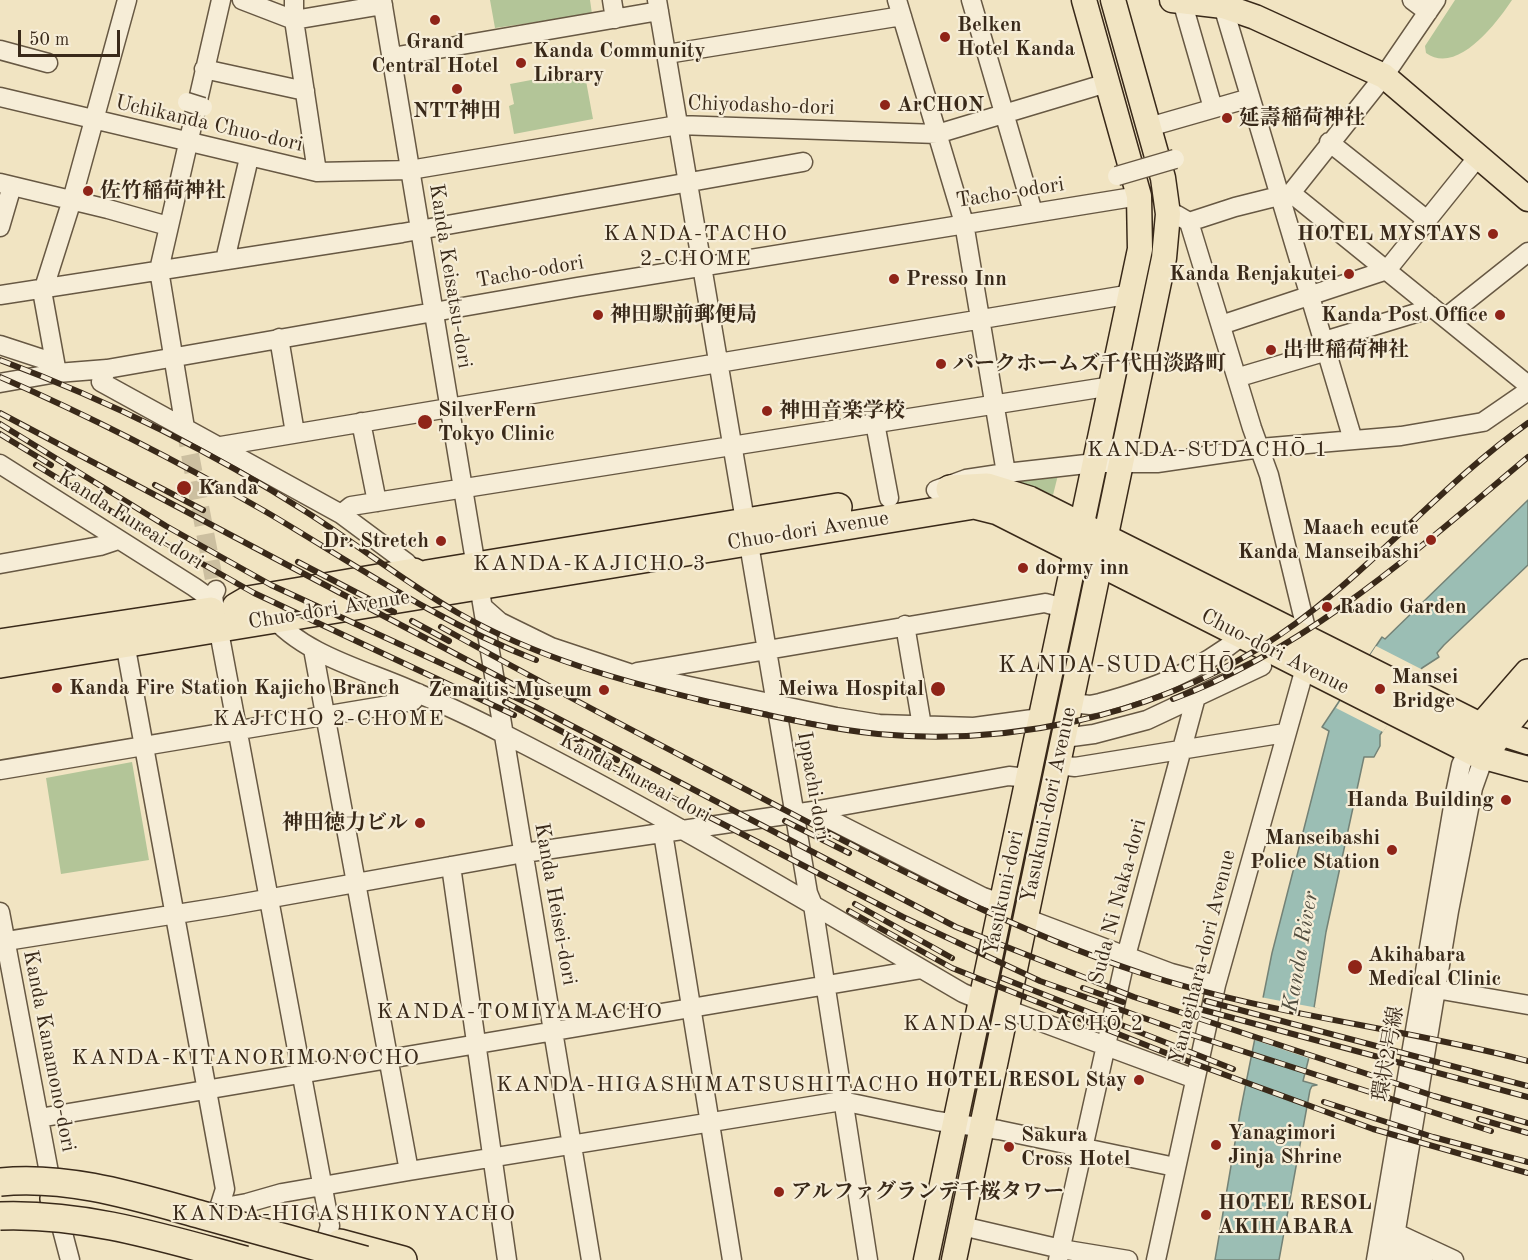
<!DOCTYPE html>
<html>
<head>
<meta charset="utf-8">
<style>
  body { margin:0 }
  #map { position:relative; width:1528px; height:1260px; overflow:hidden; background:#f1e4c2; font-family:"Old Standard TT",serif }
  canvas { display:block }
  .scale { position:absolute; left:18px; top:30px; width:102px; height:27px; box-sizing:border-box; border:3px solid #392919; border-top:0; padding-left:8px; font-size:18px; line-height:21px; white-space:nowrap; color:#392919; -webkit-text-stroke:4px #f6edd7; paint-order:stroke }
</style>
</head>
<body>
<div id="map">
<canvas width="1528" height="1260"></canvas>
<div class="scale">50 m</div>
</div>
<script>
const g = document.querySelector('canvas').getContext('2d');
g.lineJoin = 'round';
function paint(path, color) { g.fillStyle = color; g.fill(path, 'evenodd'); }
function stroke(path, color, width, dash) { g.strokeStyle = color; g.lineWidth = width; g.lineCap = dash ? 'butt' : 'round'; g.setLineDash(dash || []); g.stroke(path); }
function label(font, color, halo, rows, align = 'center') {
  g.font = font + ' "Old Standard TT","Noto Serif JP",serif'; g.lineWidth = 4.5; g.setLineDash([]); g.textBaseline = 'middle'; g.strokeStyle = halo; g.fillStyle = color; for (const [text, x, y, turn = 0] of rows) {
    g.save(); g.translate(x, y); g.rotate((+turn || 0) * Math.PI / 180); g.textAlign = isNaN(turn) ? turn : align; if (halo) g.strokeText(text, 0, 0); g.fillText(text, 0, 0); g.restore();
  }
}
const green = new Path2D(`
  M490,0h100l2,14 -97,14z
  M1455,0h57c-14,21 -54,76 -86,53l-1,-7z
  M584,70l9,49 -79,15 -5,-28 5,-2 -4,-20z
  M1058,475l-5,20 -19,-8 -30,-4 -2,-3z
  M132,762l17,98 -88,14 -15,-96z`);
const water = new Path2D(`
  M1528,500v65l-84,80 -7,8 2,4 -17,11 -42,67v11l-6,11h-10l-38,175 -12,76 7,2 -18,71 14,4 -5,1 -2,4 -31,170h-64l25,-147 32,-160 57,-222 -7,-4 60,-90 3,2z`);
const pier = new Path2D(`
  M1376,646l47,24 -40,62 -47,-24z
  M1260,997l63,12 -12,50 -59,-20z`);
const minorTunnel = new Path2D(`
  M185,428l31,162`);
const minor = new Path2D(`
  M242,0l52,20 89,-15
  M294,0v20l23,152
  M382,0l209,1260
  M612,0l3,19
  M657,0l151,893 5,12 55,355
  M897,0l67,223 42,250
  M971,0l62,212
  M1225,0l-2,6 130,434
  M1412,0l16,12
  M1182,1l31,107
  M0,50l48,13
  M667,54l235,-38
  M392,57l267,-46
  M204,69l101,22
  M0,97l317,75 93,-2 268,-45 259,9 170,-51
  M1149,127l101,-29
  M1329,142l98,78
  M0,183l108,26 60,17
  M1291,193l93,-117 52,-76
  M1168,214l9,1 12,7 63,206 17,47 40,166
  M1189,222l46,-15 56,-14 237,192
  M0,227l12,-41
  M225,260l24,-102
  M0,295l402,-62 401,-71
  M1445,318l83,-66
  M1221,325l166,-55 90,-112
  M279,338l16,95
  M1324,341l102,-31 5,-4
  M0,345l55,18
  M107,369l-6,13 240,132 66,49 2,8
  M57,373l-14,-77 1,-8 28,-88 55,-200
  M1246,375l81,-24
  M0,383l57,-10 50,-4 470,-82 562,-91
  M361,422l16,80
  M875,423l14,75
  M185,428l-26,-158 62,-270
  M221,446l911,-152
  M0,464l194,123 14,10 5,15
  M936,490l30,-11 40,-6 89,-10h62l103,-15 141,-12 82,-14 45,-31
  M341,514l10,-8 761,-120
  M0,564l100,-18 18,-6
  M216,590l-3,6 2,14 115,616 -4,13
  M483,607l17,15 51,25 81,27 204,43 43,7 95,3 66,-9
  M270,614c32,40 92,55 138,75 33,14 66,29 98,46 156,79 306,170 457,258l17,7
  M905,625l17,101
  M123,632l102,557 -6,19
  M313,649l96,522
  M637,672l408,-69 19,5
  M1071,703l19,2 10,-2c55,-15 97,-31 142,-67
  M1064,738l30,-4 53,-14 115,-54
  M1058,765l17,2 210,-34
  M0,770l413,-69 5,-8
  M813,811l170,86 20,7
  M663,833l69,427
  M451,866l56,394
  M0,912l54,287 16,61
  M1025,918l146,55 45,12
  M0,942l227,-36 297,-53 289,-42 196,-35 19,2
  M1427,996l9,-7 92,16
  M1006,1009l189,70
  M39,1118l883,-149
  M219,1208l28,-5 35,-10 127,-22 433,-70 95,20 62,9 176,37
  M962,1226l99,23 67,11
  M1384,1231l12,2 58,27
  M1387,1239l6,8 30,13
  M1058,1260l68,-304 70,-259
  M1156,1260l60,-275 89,-317
  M1376,1260l80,-471 5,-24 12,-26
  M1391,1260l58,-349 24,-123 11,-31`);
const major = new Path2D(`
  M1172,0l51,6 32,11 129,59 144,123
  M1482,727l46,15
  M1484,757l44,12
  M926,1260l214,-1011 -1,-53 -55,-196
  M954,1260l210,-1002 4,-44 -5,-36 -50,-178`);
const highway = new Path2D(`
  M950,489l37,-2 42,13 452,227 47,-54
  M394,589l17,-3 16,-12 411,-67
  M236,607l12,-7 166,-28
  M0,643l211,-32
  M0,664l974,-159 24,6 486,246 15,-24 29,-35
  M54,1199l62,20
  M111,1209l40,10 56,21
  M191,1216l44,25 68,19
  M340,1243l63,17`);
const rail = new Path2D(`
  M0,360c107,40 211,91 308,153 50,32 98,70 150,100 79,45 163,68 251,89 55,12 112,26 169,32 130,12 267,-17 380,-85 101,-62 174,-158 270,-226
  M0,377c92,40 181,86 268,136 91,54 168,108 268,147
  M0,413l537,284
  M0,424l166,102 105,59 263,121 422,221 178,70 300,99 94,27
  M0,434l51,31
  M36,465l96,59 122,69 260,122
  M155,485l48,25
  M298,562l96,50
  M412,621l37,20
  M441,627c105,59 212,114 319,170 124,65 248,132 381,176 126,42 259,54 387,88
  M1173,699c136,-51 245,-150 355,-242
  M505,702l112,58
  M593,757l310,160 137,64 143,51 308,99
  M785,821l64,32
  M855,904l97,54
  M849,911l103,57 219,87 202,74 155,44
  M1002,978l231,91
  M1083,988l40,14
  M1206,1001l322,85
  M1192,1007l336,90
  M1324,1102l109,35 95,25
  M1479,1119l49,14`);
const minorBridge = new Path2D(`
  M187,102l16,5
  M1117,176l58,-17`);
const highwayBridge = new Path2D(`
  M0,1182c68,-7 137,15 202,33 54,15 109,30 163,45
  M0,1216c84,-3 164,22 245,44`);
const markers = [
  [435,20,6,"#8f2418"],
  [945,37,6,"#8f2418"],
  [521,63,6,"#8f2418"],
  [457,89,6,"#8f2418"],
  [885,105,6,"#8f2418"],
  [1227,118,6,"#8f2418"],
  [88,191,6,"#8f2418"],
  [1493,234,6,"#8f2418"],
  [1349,274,6,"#8f2418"],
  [894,279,6,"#8f2418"],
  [598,315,6,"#8f2418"],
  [1500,315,6,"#8f2418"],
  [1271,350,6,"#8f2418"],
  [941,364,6,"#8f2418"],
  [767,411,6,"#8f2418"],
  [425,422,8,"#8f2418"],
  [184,488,8,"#8f2418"],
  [1431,540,6,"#8f2418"],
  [441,541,6,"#8f2418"],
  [1023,568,6,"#8f2418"],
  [1327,607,6,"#8f2418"],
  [57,688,6,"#8f2418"],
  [938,689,8,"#8f2418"],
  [1380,689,6,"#8f2418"],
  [604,690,6,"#8f2418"],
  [1506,800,6,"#8f2418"],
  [420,823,6,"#8f2418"],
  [1392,850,6,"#8f2418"],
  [1355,967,8,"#8f2418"],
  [1139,1080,6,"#8f2418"],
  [1216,1145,6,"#8f2418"],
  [1009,1147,6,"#8f2418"],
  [779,1192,6,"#8f2418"],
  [1206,1215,6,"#8f2418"]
];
const poiNames = [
  ["Belken",957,25],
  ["Hotel Kanda",957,49],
  ["Grand",435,42,"center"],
  ["Central Hotel",435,66,"center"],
  ["Kanda Community",533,51],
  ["Library",533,75],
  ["ArCHON",897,105],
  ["NTT神田",457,111,"center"],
  ["延壽稲荷神社",1239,118],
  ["佐竹稲荷神社",100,191],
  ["HOTEL MYSTAYS",1481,234,"right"],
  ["Kanda Renjakutei",1337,274,"right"],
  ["Presso Inn",906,279],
  ["神田駅前郵便局",610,315],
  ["Kanda Post Office",1488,315,"right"],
  ["出世稲荷神社",1283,350],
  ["パークホームズ千代田淡路町",953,364],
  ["SilverFern",438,410],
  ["Tokyo Clinic",438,434],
  ["神田音楽学校",779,411],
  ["Kanda",198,488],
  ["Maach ecute",1419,528,"right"],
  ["Kanda Manseibashi",1419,552,"right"],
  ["Dr. Stretch",429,541,"right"],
  ["dormy inn",1035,568],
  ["Radio Garden",1339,607],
  ["Mansei",1392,677],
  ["Bridge",1392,701],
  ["Kanda Fire Station Kajicho Branch",69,688],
  ["Meiwa Hospital",924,689,"right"],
  ["Zemaitis Museum",592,690,"right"],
  ["Handa Building",1494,800,"right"],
  ["神田徳力ビル",408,823,"right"],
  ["Manseibashi",1380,838,"right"],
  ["Police Station",1380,862,"right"],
  ["Akihabara",1368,955],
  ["Medical Clinic",1368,979],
  ["HOTEL RESOL Stay",1127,1080,"right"],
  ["Yanagimori",1228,1133],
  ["Jinja Shrine",1228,1157],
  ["Sakura",1021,1135],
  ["Cross Hotel",1021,1159],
  ["アルファグランデ千桜タワー",791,1192],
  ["HOTEL RESOL",1218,1203],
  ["AKIHABARA",1218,1227]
];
const streetNames = [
  ["Chiyodasho-dori",761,106,2],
  ["Uchikanda Chuo-dori",209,124,13],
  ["Tacho-odori",1010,193,-9],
  ["Tacho-odori",530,272,-10],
  ["Kanda Keisatsu-dori",450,276,81],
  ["Kanda Fureai-dori",130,520,32],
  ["Chuo-dori Avenue",808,531,-9],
  ["Chuo-dori Avenue",329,610,-9],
  ["Chuo-dori Avenue",1275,652,27],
  ["Kanda Fureai-dori",635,778,28],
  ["Ippachi-dori",813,786,80],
  ["Yasukuni-dori Avenue",1049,805,-78],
  ["Yasukuni-dori",1004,893,-78],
  ["Suda Ni Naka-dori",1118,902,-75],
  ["Kanda Heisei-dori",555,904,80],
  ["Yanagihara-dori Avenue",1203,957,-76],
  ["Kanda Kanamono-dori",49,1051,79],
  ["環状2号線",1389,1054,-80]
];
const neighbourhoodNames = [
  ["KANDA-TACHO",696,234],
  ["2-CHOME",696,259],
  ["KANDA-SUDACHŌ 1",1208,450],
  ["KANDA-KAJICHO 3",590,564],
  ["KAJICHO 2-CHOME",329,719],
  ["KANDA-TOMIYAMACHO",520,1012],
  ["KANDA-SUDACHŌ 2",1024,1024],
  ["KANDA-KITANORIMONOCHO",246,1058],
  ["KANDA-HIGASHIMATSUSHITACHO",708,1085],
  ["KANDA-HIGASHIKONYACHO",344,1214]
];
const waterNames = [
  ["Kanda River",1301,952,-80]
];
const quarterNames = [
  ["KANDA-SUDACHŌ",1117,666]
];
paint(green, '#b3c598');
paint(water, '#9bbeb4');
stroke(water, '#748276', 1.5);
paint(pier, '#f1e4c2');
stroke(minorTunnel, '#ccbfa0', 18, [18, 9]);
stroke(minor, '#675843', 21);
stroke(major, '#392919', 27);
stroke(highway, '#392919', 30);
stroke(minor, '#f6edd7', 18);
stroke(major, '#f1e4c2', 24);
stroke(highway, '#f1e4c2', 27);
stroke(rail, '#392919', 6);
stroke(rail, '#f6edd7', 4, [11]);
stroke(minorBridge, '#675843', 21, []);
stroke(highwayBridge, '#392919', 30, []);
stroke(minorBridge, '#f6edd7', 18);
stroke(highwayBridge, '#f1e4c2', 27);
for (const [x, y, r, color] of markers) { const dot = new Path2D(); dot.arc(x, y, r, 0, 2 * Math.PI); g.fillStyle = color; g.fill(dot); stroke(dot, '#f6edd7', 2); }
label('bold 21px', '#392919', '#f6edd7', poiNames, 'left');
label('21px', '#392919', '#f6edd7', streetNames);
g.letterSpacing = '1.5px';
label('22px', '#392919', '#f6edd7', neighbourhoodNames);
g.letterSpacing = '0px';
label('italic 22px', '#524e40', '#f6edd7', waterNames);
g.letterSpacing = '1.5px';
label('24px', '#392919', '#f6edd7', quarterNames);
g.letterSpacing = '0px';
</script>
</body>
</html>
